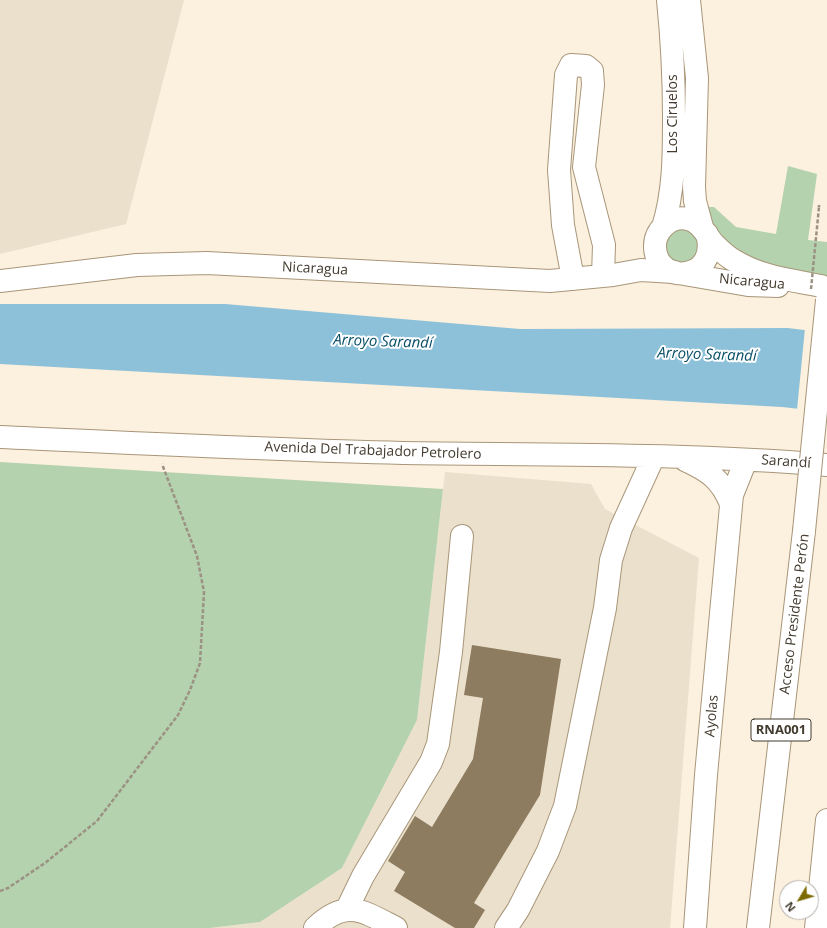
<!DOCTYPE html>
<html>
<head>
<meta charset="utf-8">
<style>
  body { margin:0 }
  #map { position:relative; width:827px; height:928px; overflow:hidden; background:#fcf0de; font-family:"Open Sans",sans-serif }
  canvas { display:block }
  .north { position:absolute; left:779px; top:880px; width:40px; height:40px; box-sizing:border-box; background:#fff; border:1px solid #b4b1ac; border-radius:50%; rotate:232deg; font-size:11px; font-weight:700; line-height:16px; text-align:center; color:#433b2f }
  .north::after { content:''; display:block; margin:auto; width:14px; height:18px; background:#7d6a02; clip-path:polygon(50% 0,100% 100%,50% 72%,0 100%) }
</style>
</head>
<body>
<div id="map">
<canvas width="827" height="928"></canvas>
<div class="north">N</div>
</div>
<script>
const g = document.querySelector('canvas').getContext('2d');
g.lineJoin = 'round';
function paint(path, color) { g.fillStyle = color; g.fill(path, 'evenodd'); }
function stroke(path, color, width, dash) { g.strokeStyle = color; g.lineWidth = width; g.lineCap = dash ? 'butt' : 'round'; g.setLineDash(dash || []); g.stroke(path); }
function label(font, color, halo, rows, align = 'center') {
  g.font = font + ' "Open Sans",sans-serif'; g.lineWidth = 4; g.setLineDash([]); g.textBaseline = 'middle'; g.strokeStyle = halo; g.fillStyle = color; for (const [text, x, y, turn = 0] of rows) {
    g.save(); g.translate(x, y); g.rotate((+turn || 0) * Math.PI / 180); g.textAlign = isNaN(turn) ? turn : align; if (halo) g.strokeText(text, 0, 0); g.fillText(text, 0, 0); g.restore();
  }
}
const industrial = new Path2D(`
  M0,0h184l-58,224 -126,30z
  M445,472l146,12 14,25 94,49 -29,370h-460l50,-6 82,-54 75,-148z`);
const green = new Path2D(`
  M788,166l29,8 -9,66 19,2v35l-26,-2 -17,-4 -51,-21 -21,-23 -5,-20h7l22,20 40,7z
  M679,227l17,6 3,24 -17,9 -17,-9 -1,-18z
  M0,462l443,27 -26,231 -75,148 -82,54 -50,6h-210z`);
const water = new Path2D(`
  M0,304h225l295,25 268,-1 39,5v79l-45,-5 -782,-43z`);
const pier = new Path2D(`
  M805,328l22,3v83l-30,-4z`);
const building = new Path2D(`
  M472,645l89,14 -21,136 -66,108 11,7 -11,18h-19l-61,-37 11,-19 -17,-11 27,-45 17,11 41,-68 10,-61 -19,-3z`);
const path = new Path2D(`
  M819,207v-2
  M0,891l8,-3 37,-25 52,-42 81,-106 12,-25 10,-27 4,-71 -7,-36 -35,-92`);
const minor = new Path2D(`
  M573,279l-10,-54 -4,-55 7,-95 5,-10 15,1 6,5 1,14 -9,82 20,78 -1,31
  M0,281l137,-16 70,-2 343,18 63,-6 28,-5 33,2
  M0,437c134,6 269,13 403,16 141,2 283,0 424,12
  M685,460c24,11 36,19 46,44
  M347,909l16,-33 68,-114 7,-18 13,-92 11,-116
  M315,928c31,-30 48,-17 81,0
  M506,928l12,-18 30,-59 17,-45 40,-198 6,-48 10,-32 32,-70
  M695,928l11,-153 26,-280 14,-35`);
const major = new Path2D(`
  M689,0l8,78 -3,109 1,14 7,26
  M663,227c11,-35 11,-72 11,-109 0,-39 -2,-78 -6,-118
  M707,234c13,46 -49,53 -52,14 -1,-17 15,-33 33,-29 14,4 17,15 26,25 6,6 13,13 21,17 26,16 57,19 86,25
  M684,274l64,11 30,1`);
const highway = new Path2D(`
  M758,928l46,-397
  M816,928l11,-108`);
const pathBridge = new Path2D(`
  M811,289l8,-82`);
const highwayBridge = new Path2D(`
  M804,531l23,-231`);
const shields = [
  [781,730,60]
];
const shieldNames = [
  ["RNA001",781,730]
];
const streetNames = [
  ["Los Ciruelos",673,114,-90],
  ["Nicaragua",315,269,3],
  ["Nicaragua",752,282,5],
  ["Avenida Del Trabajador Petrolero",373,451,2],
  ["Sarandí",786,462,4],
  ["Acceso Presidente Perón",795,614,-83],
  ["Ayolas",712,716,-85]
];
const waterNames = [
  ["Arroyo Sarandí",383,342,2],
  ["Arroyo Sarandí",707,355,2]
];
paint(industrial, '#ebe0cb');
paint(green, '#b4d2ad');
paint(water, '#8dc1d9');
paint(pier, '#fcf0de');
paint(building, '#8d7c60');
stroke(minor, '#a89679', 24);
stroke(major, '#a89679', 24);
stroke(highway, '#a89679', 24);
stroke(path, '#9c9283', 2.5, [4, 2]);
stroke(minor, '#fff', 22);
stroke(major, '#fff', 22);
stroke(highway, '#fff', 22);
stroke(highwayBridge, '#a89679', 24, []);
stroke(pathBridge, '#9c9283', 2.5, [4, 2]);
stroke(highwayBridge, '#fff', 22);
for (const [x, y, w] of shields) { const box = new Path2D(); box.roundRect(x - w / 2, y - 11, w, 22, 3); g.fillStyle = '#fff'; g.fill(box); stroke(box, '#433b2f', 1); }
label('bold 13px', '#433b2f', null, shieldNames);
label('14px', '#433b2f', '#fff', streetNames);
label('italic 15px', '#084e67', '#fff', waterNames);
</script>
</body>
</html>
